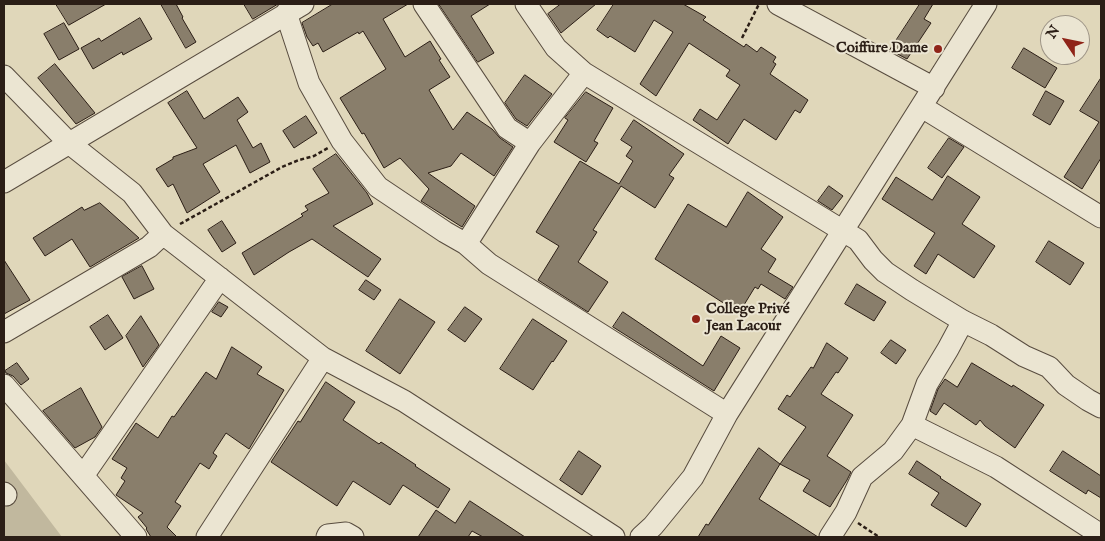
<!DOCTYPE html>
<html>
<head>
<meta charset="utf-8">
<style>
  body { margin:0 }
  #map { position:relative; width:1105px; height:541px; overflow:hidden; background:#e0d7ba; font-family:"IM FELL English",serif }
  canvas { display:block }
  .frame { position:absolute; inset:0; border:5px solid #2b1e16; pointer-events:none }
  .north { position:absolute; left:1040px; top:15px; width:50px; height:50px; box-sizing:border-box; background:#ebe5d2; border:1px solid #9e9587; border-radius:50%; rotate:304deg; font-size:14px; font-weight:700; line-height:20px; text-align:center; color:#2b1e16 }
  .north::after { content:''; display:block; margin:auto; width:18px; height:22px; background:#8f2418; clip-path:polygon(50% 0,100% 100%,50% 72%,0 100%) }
</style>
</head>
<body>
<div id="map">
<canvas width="1105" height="541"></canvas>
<div class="frame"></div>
<div class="north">N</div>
</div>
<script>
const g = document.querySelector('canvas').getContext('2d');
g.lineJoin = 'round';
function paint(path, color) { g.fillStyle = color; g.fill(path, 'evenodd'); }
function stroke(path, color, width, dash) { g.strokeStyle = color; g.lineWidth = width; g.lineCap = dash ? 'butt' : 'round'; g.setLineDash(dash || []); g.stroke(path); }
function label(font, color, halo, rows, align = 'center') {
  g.font = font + ' "IM FELL English",serif'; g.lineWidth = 4; g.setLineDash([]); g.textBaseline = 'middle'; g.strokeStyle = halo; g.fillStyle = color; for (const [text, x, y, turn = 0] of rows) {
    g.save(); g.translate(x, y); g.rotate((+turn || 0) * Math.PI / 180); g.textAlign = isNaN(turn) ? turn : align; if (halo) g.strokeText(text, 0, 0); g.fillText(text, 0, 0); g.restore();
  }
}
const green = new Path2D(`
  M4,460l58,77h-58z`);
const building = new Path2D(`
  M56,4h50l-37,21z
  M161,4h15l7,13 -1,1 14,24 -10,6z
  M244,4h34l-25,15z
  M333,4h75l-25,15 22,38 25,-16 11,18 -2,1 11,17 -21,13 24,40 14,-18 25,17 8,9 13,9 -19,29 -33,-23 -10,13 -23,7 47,33 -13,21 -41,-26 8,-12 -29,-31 -16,10 -20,-35 -2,1 -22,-36 46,-29 -23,-38 -4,3 -1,-2 -35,20 -5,-9 -5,3 -6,-9 -5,-14z
  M439,4h51l-19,12 23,37 -16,9z
  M561,4h35l-35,29 -13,-19z
  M614,4h69l23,13 -3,3 41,27 2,-3 11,8 4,-5 15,10 -3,5 3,2 -6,10 38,26 -8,13 -5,-3 -19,30 -32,-21 -16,25 -35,-24 7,-11 17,11 23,-35 -14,-9 4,-6 -41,-27 -33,53 -16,-12 33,-52 -19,-12 -19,32 -25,-16 -2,2 -11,-8z
  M920,4h13l-9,15 7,4 -24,36 -17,-9z
  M140,18l12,21 -29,16 -1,-3 -29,17 -12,-21 18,-10 2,3z
  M64,23l15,26 -20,11 -15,-26z
  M1024,48l33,20 -12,20 -33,-20z
  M55,64l40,49 -19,11 -38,-46z
  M525,75l27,19 -25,32 -11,-7 -11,-16z
  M1101,78v80l-19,31 -18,-12 35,-55 -19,-11z
  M187,91l17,28 34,-22 10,15 -11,8 16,28 8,-5 9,19 -20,11 -14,-28 -33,19 17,28 -33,21 -14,-29 -5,3 -12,-18 17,-10v-2l24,-9 -29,-45z
  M1046,91l18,10 -14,24 -17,-10z
  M586,92l27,16 -19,33 4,2 -12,19 -32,-20 14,-22 -3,-2z
  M306,116l11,17 -23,15 -11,-17z
  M634,120l50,34 -15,21 5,3 -19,30 -34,-22 -28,44 4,2 -19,30 30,20 -20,30 -50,-32 21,-34 -23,-14 44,-71 39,23 14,-23 -7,-5 6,-9 -11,-7z
  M949,138l15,9 -22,31 -14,-10z
  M336,154l31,39 6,11 -40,22 48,33 -13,18 -56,-38 -23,13 -35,23 -12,-22 61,-37 -2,-2 7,-4 -3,-4 24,-13 -16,-24z
  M948,176l32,21 -18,27 33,22 -21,32 -36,-24 -12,20 -12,-8 21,-33 -53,-34 14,-22 36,23z
  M829,186l14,10 -11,14 -14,-9z
  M748,192l35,25 -22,32 15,10 -8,13 25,15 -8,12 -24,-15 -3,5 -3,-2 -16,26 -84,-54 33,-55 38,23z
  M100,203l39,35 -49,29 -18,-28 -27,17 -12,-18 49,-31 2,3z
  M222,221l14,22 -14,9 -14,-22z
  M1049,241l35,22 -14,22 -34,-23z
  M4,260l26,40 -26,14z
  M142,266l12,23 -20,10 -12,-22z
  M366,280l15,10 -7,10 -15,-10z
  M857,284l29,18 -12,19 -29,-17z
  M400,299l35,23 -35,52 -34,-23z
  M219,302l9,5 -7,10 -9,-5z
  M465,307l17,12 -17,23 -17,-12z
  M623,312l80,54 18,-30 19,12 -26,43 -101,-64z
  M108,315l15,23 -18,12 -15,-23z
  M141,316l18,29 -16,22 -17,-31z
  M533,319l34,22 -14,21 -1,-1 -19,29 -33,-21z
  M891,340l15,10 -10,14 -15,-11z
  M827,343l21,15 -10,15 -2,-1 -15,22 32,21 -26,41 24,16 -4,8 -17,27 -27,-16 7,-11 -30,-16 26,-37 -28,-18 9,-14 3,2 21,-30 2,1z
  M232,347l30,20 -5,7 27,16 -35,59 -23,-16 -13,20 4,3 -8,13 -9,-6 -25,39 6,4 -14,21 10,10h-26l-5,-8 1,-1 -9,-11 5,-4 -27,-18 9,-14 -4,-3 6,-10 -15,-9 24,-36 22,15 14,-22 2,1 32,-45 10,7z
  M17,363l12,16 -8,6 -8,-9 -7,-3 -1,-2z
  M972,363l40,24 1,-2 31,20 -29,43 -30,-22 -5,-6 -4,5 -32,-22 -8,12 -6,-4 8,-22 7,-10 12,8z
  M326,382l29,20 -12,18 36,24 2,-2 35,23 -1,1 35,23 -12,19 -35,-23 -13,20 -37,-24 -16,25 -66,-44 27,-41 2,1z
  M81,388l21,39 -7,10 -20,11 -32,-37z
  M759,448l21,16 -21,35 59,38h-120l8,-13 2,1z
  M579,451l22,15 -19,29 -22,-15z
  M1063,451l38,25v22l-13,-8 -2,4 -36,-23z
  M917,461l24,16 -1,1 41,26 -15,23 -35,-22 8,-12 -30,-19z
  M470,501l55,36h-42l-11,-6 -4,6h-50l18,-27 19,13z`);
const path = new Path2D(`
  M742,38l17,-34
  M180,224l102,-57 17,-7 15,-4 14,-8
  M858,523l21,14`);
const minor = new Path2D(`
  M424,4l83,124 23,15
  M526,4l30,44 28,25 274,167 15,20 12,12 27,18 51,31 28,14 33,21 25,11 17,18 22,15 13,7
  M778,4l156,84
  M286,13l23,70 33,58 36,46 67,45 21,12 23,20 238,150
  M4,76l65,67 63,50 31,41 160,124 81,43 210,136
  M922,107l179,110
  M4,182l299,-178
  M466,244l64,-101 54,-70
  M4,332l145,-85 14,-13
  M4,385l132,152
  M912,425l84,42 105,68
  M83,476l137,-198
  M4,493l2,2
  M207,537l116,-179
  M327,537l1,-2 18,-2 7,4
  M641,537l12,-11 40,-49 34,-63 259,-410
  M830,537l16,-25 16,-35 31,-26 19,-26 15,-41 21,-35 15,-28`);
const markers = [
  [938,49,5,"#8f2418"],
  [696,319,5,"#8f2418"]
];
const poiNames = [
  ["Coiffure Dame",928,49],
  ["College Privé",706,310,"left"],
  ["Jean Lacour",706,327,"left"]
];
paint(green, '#c1b89e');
paint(building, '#897e6b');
stroke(building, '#2b1e16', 1);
stroke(minor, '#584c3f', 23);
stroke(path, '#2b1e16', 2.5, [4, 2.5]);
stroke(minor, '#ebe5d2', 21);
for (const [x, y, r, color] of markers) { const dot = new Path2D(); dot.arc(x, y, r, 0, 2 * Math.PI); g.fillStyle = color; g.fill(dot); stroke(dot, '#ebe5d2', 2); }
label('bold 15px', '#2b1e16', '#ebe5d2', poiNames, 'right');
</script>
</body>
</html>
